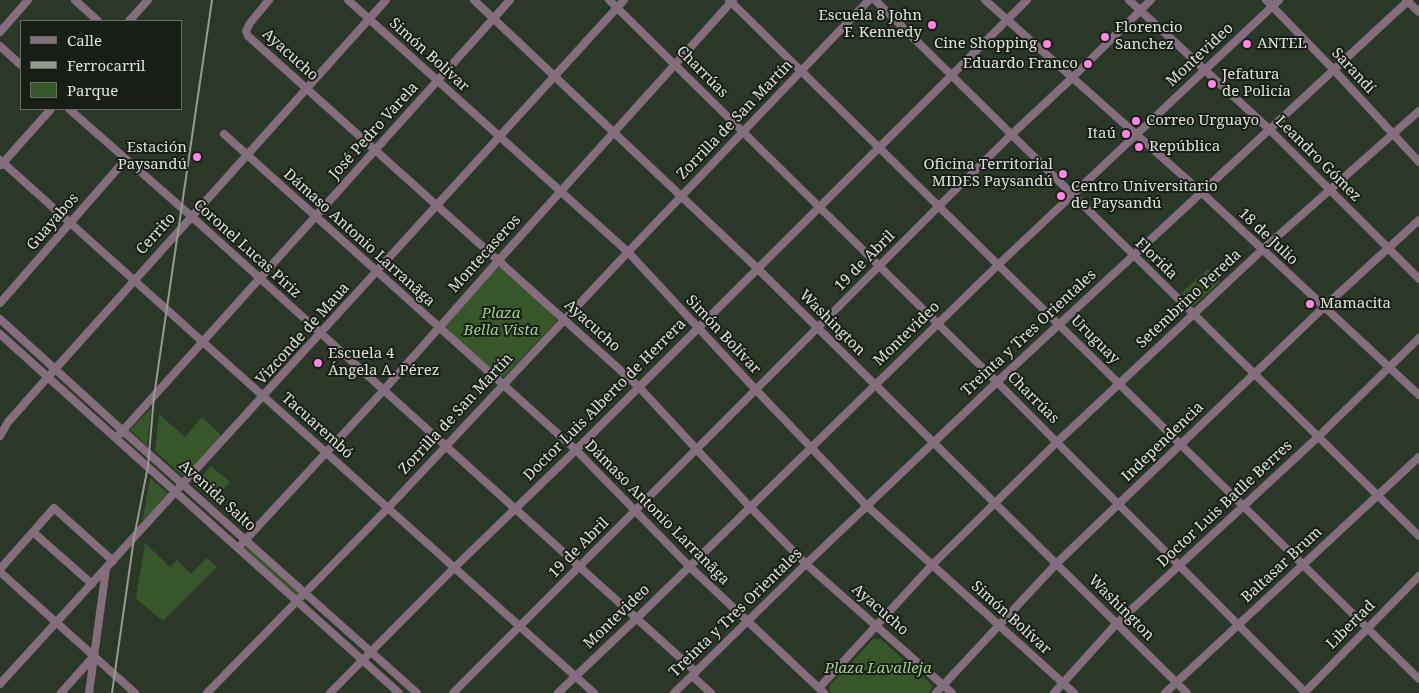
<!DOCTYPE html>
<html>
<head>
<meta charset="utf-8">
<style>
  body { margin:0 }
  #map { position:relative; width:1419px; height:693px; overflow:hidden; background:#2c3827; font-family:"Noto Serif",serif }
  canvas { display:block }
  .legend { position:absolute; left:20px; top:20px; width:162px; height:90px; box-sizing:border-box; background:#181e16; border:1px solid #666d64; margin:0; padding:6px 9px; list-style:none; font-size:15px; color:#dce3d9 }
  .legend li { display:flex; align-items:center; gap:10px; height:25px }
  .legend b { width:25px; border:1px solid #666d64 }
</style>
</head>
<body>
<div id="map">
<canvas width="1419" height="693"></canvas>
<ul class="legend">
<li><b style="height:6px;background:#846e7e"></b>Calle</li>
<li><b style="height:6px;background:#939c8f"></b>Ferrocarril</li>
<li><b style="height:14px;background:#37562a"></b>Parque</li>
</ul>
</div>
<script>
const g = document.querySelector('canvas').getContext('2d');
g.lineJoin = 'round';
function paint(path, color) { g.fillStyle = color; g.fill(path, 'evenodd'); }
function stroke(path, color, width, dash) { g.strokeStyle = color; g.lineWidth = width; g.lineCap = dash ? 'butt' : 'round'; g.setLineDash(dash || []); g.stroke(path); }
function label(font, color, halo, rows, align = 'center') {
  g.font = font + ' "Noto Serif",serif'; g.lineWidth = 4; g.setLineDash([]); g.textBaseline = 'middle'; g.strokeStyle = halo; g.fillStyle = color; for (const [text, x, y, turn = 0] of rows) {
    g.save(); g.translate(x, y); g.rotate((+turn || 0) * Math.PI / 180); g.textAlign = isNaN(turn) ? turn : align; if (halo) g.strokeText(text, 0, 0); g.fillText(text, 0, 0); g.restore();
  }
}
const green = new Path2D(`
  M497,268h3l56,49v5l-52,55h-5l-53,-48v-4z
  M1208,269l12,13 -27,24 -12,-13z
  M151,408l-4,38 -17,-16z
  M159,414l26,23 17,-20 20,19 -38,41 -29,-26z
  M211,466l19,16 -18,19 -18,-16z
  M150,478l19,16 -27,29z
  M145,543l25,24 7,-7 14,14 16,-16 10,9 -54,54 -27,-22z
  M248,545l53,48 -5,5 -52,-49z
  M873,639h8l52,47 -4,7h-97l-2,-2v-6z`);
const minor = new Path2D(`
  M75,0l23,21
  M269,0l-19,23 -4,8 2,5 390,350 112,121 56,57 146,129
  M348,0l280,252 128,138 111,116 207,187
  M474,0l283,268 430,425
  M609,0l388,382 309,311
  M729,0l690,679
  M875,0l544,536
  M985,0l216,192 218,203
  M1129,0l140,129 150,150
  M1266,0l67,69 86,93
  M1406,0l13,12
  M129,21l19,-21
  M0,32l28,-32
  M0,46l21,19
  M69,109l122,107 505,456
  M224,134l352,316 114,117 134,126
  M0,160l594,533
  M1,165l50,-56
  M0,303l126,-144
  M0,319l123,112 294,262
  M0,334l399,359
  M0,436l8,-14 40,-45 338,-377
  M117,437l393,-437
  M33,532l59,52
  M238,548l145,-157 115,-130 235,-261
  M0,569l54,-61 59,53
  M0,572l135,121
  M692,676l19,17
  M0,684l624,-684
  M819,688l113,-123 125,-123 205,-192 157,-139
  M61,693l33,-37
  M89,693l17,-124
  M207,693l181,-185 240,-256 241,-252
  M330,693l125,-126 121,-117 451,-450
  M453,693l486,-487 72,-71 61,-57 79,-78
  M558,693l79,-75 362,-354 280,-264
  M674,693l132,-129 191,-182 412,-382
  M936,693l121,-130 267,-256 95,-87
  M1054,693l63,-70 201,-186 101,-99
  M1165,693l254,-236
  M1304,693l115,-117`);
const rail = new Path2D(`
  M112,693l22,-155 14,-72 6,-70 58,-396`);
const markers = [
  [932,25,5,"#fc86e3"],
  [1105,37,5,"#fc86e3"],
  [1047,44,5,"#fc86e3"],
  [1247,44,5,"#fc86e3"],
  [1088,64,5,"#fc86e3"],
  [1212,84,5,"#fc86e3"],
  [1136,121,5,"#fc86e3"],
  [1126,134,5,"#fc86e3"],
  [1139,147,5,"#fc86e3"],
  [197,157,5,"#fc86e3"],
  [1063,174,5,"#fc86e3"],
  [1061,196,5,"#fc86e3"],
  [1310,304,5,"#fc86e3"],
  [318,363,5,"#fc86e3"]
];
const poiNames = [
  ["Escuela 8 John",922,16,"right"],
  ["F. Kennedy",922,33,"right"],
  ["Florencio",1115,28],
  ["Sanchez",1115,45],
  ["Cine Shopping",1037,44,"right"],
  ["ANTEL",1257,44],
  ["Eduardo Franco",1078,64,"right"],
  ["Jefatura",1222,75],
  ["de Policía",1222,92],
  ["Correo Urguayo",1146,121],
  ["Itaú",1116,134,"right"],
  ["República",1149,147],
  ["Estación",187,148,"right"],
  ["Paysandú",187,165,"right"],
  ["Oficina Territorial",1053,165,"right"],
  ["MIDES Paysandú",1053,182,"right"],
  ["Centro Universitario",1071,187],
  ["de Paysandú",1071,204],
  ["Mamacita",1320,304],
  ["Escuela 4",328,354],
  ["Ángela A. Pérez",328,371]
];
const streetNames = [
  ["Ayacucho",290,55,42],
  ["Simón Bolívar",429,55,42],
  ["Montevideo",1200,55,-43],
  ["Sarandí",1353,71,47],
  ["Charrúas",702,72,45],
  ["Zorrilla de San Martín",735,120,-46],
  ["José Pedro Varela",374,131,-48],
  ["Leandro Gómez",1318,159,45],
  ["Guayabos",53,222,-49],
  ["Cerrito",156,234,-48],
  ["18 de Julio",1268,237,43],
  ["Dámaso Antonio Larranãga",359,238,42],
  ["Coronel Lucas Píriz",247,249,42],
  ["Montecaseros",485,254,-48],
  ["Florida",1156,259,44],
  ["19 de Abril",865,261,-45],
  ["Setembrino Pereda",1189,299,-43],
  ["Washington",832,323,45],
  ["Ayacucho",592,326,42],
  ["Treinta y Tres Orientales",1029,333,-43],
  ["Vizconde de Maua",303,334,-48],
  ["Montevideo",907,334,-44],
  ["Simón Bolívar",723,335,47],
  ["Uruguay",1095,340,45],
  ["Charrúas",1033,398,45],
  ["Doctor Luis Alberto de Herrera",605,400,-45],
  ["Zorrilla de San Martín",456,414,-47],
  ["Tacuarembó",317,426,42],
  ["Independencia",1163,442,-44],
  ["Avenida Salto",217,496,42],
  ["Doctor Luis Batlle Berres",1225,504,-43],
  ["Dámaso Antonio Larranãga",657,513,45],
  ["19 de Abril",579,548,-45],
  ["Baltasar Brum",1282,565,-43],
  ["Washington",1121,608,45],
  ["Ayacucho",880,610,41],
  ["Treinta y Tres Orientales",736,613,-44],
  ["Montevideo",617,617,-44],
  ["Simón Bolívar",1011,618,42],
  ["Libertad",1351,625,-45]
];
const parkNames = [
  ["Plaza",501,314],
  ["Bella Vista",501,331],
  ["Plaza Lavalleja",878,669]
];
paint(green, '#37562a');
stroke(minor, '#846e7e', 8);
stroke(rail, '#939c8f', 2);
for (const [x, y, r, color] of markers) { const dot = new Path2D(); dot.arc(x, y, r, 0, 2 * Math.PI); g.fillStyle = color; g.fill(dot); stroke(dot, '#181e16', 2); }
label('15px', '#dce3d9', '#181e16', poiNames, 'left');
label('15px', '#dce3d9', '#181e16', streetNames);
label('italic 15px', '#9dd089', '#181e16', parkNames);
</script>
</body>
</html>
